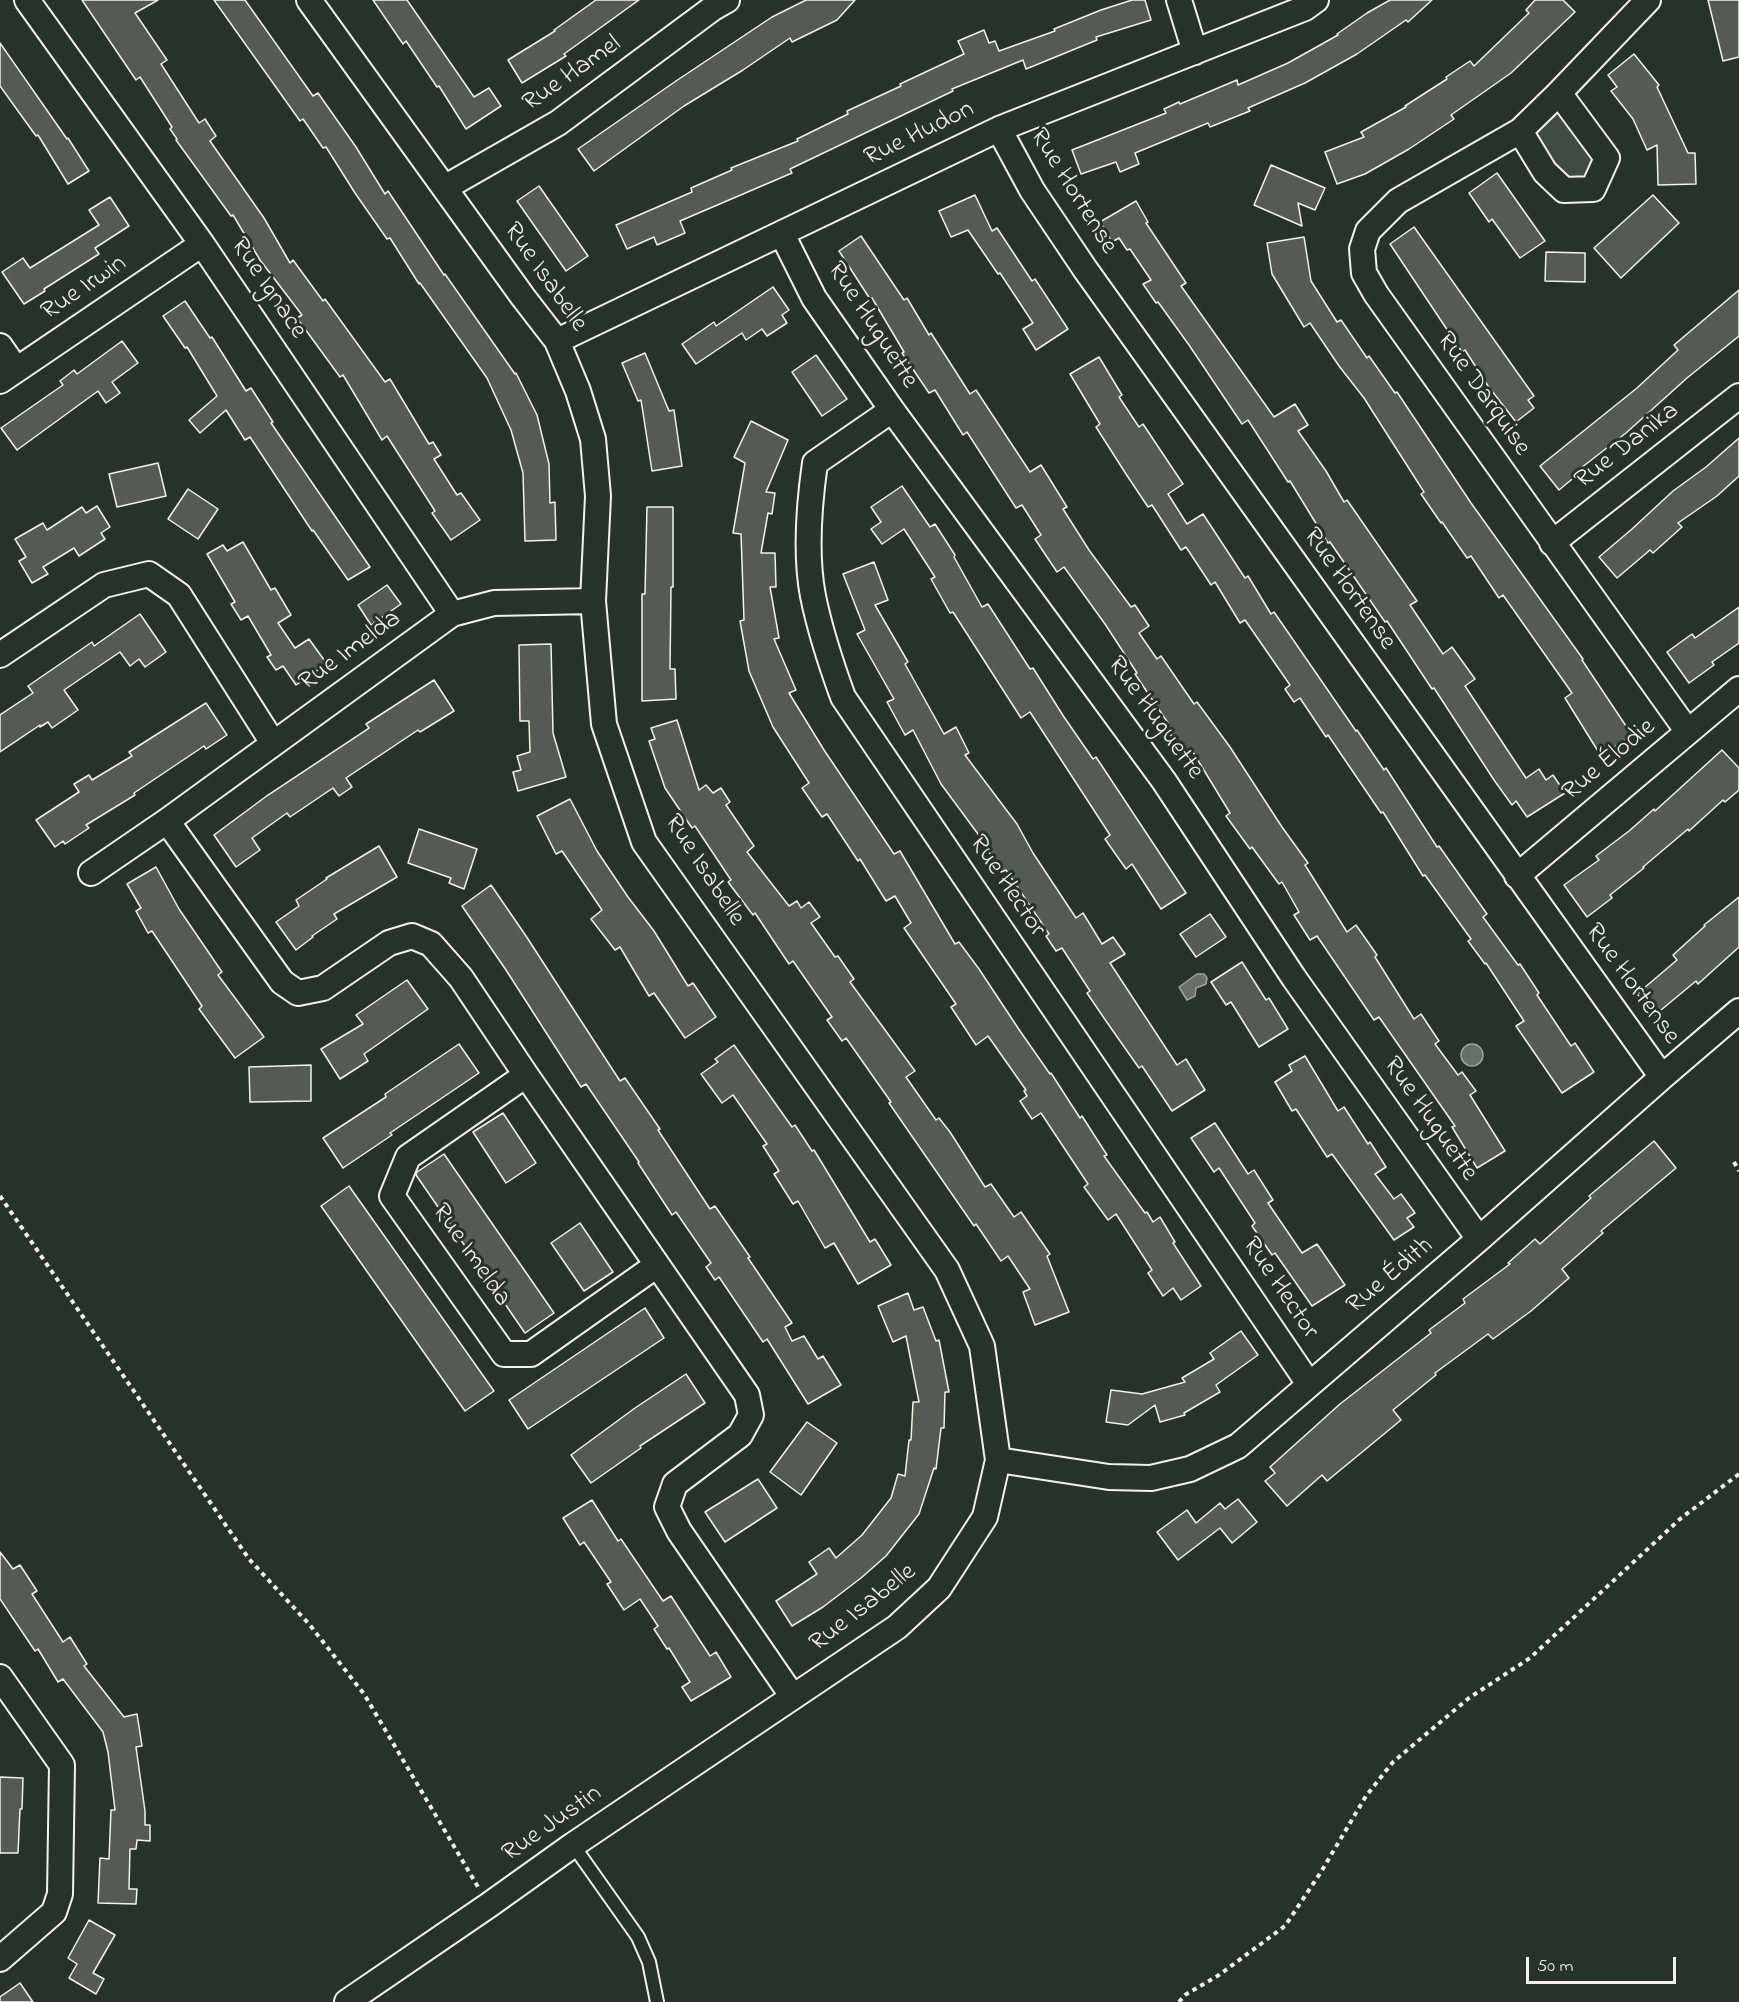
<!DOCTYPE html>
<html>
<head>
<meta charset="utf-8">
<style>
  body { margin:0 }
  #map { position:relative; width:1739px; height:2002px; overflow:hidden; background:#26332d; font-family:"Indie Flower",sans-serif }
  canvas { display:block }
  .scale { position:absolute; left:1526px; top:1957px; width:150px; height:27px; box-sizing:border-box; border:3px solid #f4f1e8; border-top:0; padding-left:8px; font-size:18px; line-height:21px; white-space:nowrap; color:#f4f1e8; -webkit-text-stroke:4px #26332d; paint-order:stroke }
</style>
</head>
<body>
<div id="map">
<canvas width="1739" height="2002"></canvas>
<div class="scale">50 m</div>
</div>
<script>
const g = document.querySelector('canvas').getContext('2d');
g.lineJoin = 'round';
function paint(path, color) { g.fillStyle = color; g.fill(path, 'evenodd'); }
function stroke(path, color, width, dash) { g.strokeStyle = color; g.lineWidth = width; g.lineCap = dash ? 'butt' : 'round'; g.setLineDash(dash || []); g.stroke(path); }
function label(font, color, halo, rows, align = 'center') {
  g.font = font + ' "Indie Flower",sans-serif'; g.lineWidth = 6; g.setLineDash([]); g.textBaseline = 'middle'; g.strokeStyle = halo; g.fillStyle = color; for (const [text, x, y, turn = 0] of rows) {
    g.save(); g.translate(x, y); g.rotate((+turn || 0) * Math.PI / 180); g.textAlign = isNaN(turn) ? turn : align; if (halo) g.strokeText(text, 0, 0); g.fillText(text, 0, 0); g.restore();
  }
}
const green = new Path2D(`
  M1559,93l48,65 -14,31 -29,1 -44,-59z`);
const water = new Path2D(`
  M1197,974h7l3,4 -1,6 -10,4 -1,8 -8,4 -8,-13z
  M1461 1055a11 11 0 1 1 22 0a11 11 0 1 1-22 0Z`);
const building = new Path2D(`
  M82,0h76l-23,13 32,47 -6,4 38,59 6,-4 11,17 -6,5 54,77 26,45 3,-3 30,41 2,-2 60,83 5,-3 39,65 4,-2 8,13 -7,4 23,36 4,-2 19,27 -29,20 -19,-27 3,-2 -48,-75 -5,4 -39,-65 -3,2 -43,-59 5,-3 -42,-55 -27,-45 -2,1 -55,-76 1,-1 -7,-10 2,-2 -32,-50 -4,3z
  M214,0h31l68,96 5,-3 38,54 29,47 3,-3 56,84 1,-1 70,100 1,-1 21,42 12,49 1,39 5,-1 1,38 -31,1 -2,-68 -12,-43 -24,-52 -67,-95 -1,1 -29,-46 -3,1 -32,-46 -29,-46 -3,1 -20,-29 -3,2z
  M373,0h34l67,97 15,-9 12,18 -35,23 -27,-43 -2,1 -31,-46 -3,3z
  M596,0h43l-75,54 2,2 -44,27 -14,-23 47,-29 -1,-1z
  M806,0h49l-18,20 -45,22 -2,-4 -47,32 -59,36 -90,65 -16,-22 98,-68 96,-64z
  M1132,0h13l6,20 -55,17 1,3 -71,29 -3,-9 -71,29 1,2 -163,78 2,4 -112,48 5,12 -28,12 -3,-8 -27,12 -11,-24 76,-33 -1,-4 41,-18 -1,-2 67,-27 -1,-2 51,-25 -1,-3 54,-25 -1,-2 64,-30 -6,-13 26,-11 5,13 6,-2 4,10 56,-20 -1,-2 47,-19z
  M1390,0h42l-24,22 -2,-2 -49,34 -52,29 -57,25 2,3 -40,16 -2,-4 -73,30 4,11 -19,8 -4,-10 -35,12 -9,-24 94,-37 -2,-4 15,-7 1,2 57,-24 1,5 50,-22 50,-28 -1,-1 30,-21z
  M1535,0h28l12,12 -64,61 -60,42 3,4 -45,30 -44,25 -28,10 -12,-32 39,-15 -3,-5 45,-25 -1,-1 42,-27 -1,-2 24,-16 4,5 55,-53 -3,-3z
  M1708,0h31v57l-16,4z
  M0,43l67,96 1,-1 21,33 -21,13 -30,-49 -2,1 -36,-50z
  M1634,54l25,31 -2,2 31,66h7l1,31 -38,1 -1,-40 -10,5 -14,-31 -22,-28 6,-4 -9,-12z
  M1271,165l54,23 -10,22 -17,-7 4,23 -48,-21z
  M1497,173l48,68 -25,17 -28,-39 -3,3 -20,-29z
  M539,186l49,70 -22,15 -49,-70z
  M975,195l17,36 5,-3 35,53 3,-2 33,50 -32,21 -13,-21 10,-6 -33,-50 -2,1 -30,-44 -17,7 -12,-26z
  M1653,195l26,28 -58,55 -27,-30z
  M110,197l19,29 -34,22 4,6 -55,35 1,2 -21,13 -22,-32 21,-14 7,10 69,-43 -10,-15z
  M1136,201l12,21 -2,1 40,60 -5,3 93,131 21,-13 13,21 -10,6 28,40 18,31 3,-2 70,101 -7,4 33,49 9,-7 23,32 -10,7 61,92 13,-9 7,11 7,-5 12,18 -38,24 -11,-16 -4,4 -18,-25 -60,-92 -2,1 -45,-68 -2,1 -55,-80 -2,1 -38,-62 -2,1 -40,-62 -6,4 -53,-79 -31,-43 -2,1 -13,-19 8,-4 -21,-31 -3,1 -8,-12 -7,4 -12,-20z
  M1414,227l120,169 -6,4 6,8 -18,14 -28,-36 -23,-36 -3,2 -72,-108z
  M861,236l43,64 3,-2 22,37 2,-2 39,61 6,-4 54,82 11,-7 26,42 -4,2 26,41 42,57 4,-2 14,21 -10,7 18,26 4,-3 33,48 3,-2 33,45 52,80 26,36 -3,2 42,67 9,-7 21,30 -2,2 39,62 7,-5 18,27 -4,3 23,31 4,-3 14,19 -6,4 35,56 -28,17 -25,-41 3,-1 -76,-109 -5,3 -57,-84 -7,4 -16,-25 5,-3 -17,-30 -3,2 -27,-37 -2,2 -24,-33 4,-3 -39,-64 -6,5 -21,-28 4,-3 -33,-49 2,-1 -32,-49 -41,-57 -7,5 -22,-33 6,-4 -19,-30 -6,3 -49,-76 -4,3 -28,-45 -6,3 -27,-40 2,-1 -32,-54 -2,1 -31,-48z
  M1304,237l7,44 26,41 4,-2 26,38 2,-2 26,37 2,-1 74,111 112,156 -1,1 50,75 -31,21 -36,-58 7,-5 -69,-98 -4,3 -28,-42 -4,2 -25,-36 -1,1 -20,-29 3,-2 -60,-94 -25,-32 -29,-43 -6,4 -32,-53 -5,-31z
  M1546,252l39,1v29l-40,-1z
  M773,287l16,23 -7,5 5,8 -20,13 -5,-7 -16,11 -4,-7 -46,31 -14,-20 32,-22 2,4z
  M1739,290v46l-52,42 -61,55 -45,35 2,2 -24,20 -19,-24 97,-78 41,-38 -4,-5z
  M185,301l25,37 2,-1 34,54 5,-3 22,34 -2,1 99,144 -22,13 -35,-50 -1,1 -62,-94 -5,3 -19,-30 -26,23 -11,-13 28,-24 -30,-49 -2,1 -22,-32z
  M122,341l16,22 -26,19 8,11 -14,10 -8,-12 -81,59 -16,-22 62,-43 -3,-4 14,-11 3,4z
  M645,353l24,58 5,-1 8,56 -30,5 -11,-71 -3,1 -16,-38z
  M816,355l31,44 -25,17 -30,-44z
  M1099,357l23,38 -3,2 20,30 4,-3 40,60 -15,10 19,30 16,-10 42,64 3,-2 23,38 3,-2 82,119 1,-1 27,40 2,-2 51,79 2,-1 48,68 -4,3 35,48 2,-1 19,29 -2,2 34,51 4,-3 19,29 -32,21 -46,-67 8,-5 -38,-58 -1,1 -17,-23 3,-2 -46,-64 -2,1 -40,-64 -2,1 -53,-78 -2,2 -26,-39 -6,4 -9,-13 5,-4 -45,-65 -5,3 -25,-41 -4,3 -25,-38 -5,3 -29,-45 -4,2 -22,-33 -30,-47 4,-3 -30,-50z
  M751,421l37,19 -22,52 9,1 -3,21 -4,-1 -7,40h14l1,34h-6l9,51 -5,1 22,51 -7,3 35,57 70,104 6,-3 55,93 4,-2 20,27 41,62 30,43 1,-1 29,45 2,-2 25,39 -3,1 41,57 2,-1 6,10 7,-5 15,25 -2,1 28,43 -20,14 -8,-12 -10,8 -15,-23 4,-3 -36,-56 -8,6 -24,-33 4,-3 -47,-71 -9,6 -12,-18 7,-5 -3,-5 2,-1 -38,-54 -12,9 -25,-38 5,-3 -52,-76 7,-5 -16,-27 -9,5 -26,-42 -2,2 -31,-47 -5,3 -20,-29 7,-5 -36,-56 -24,-56 -9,-50 4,-1 -3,-86 -8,-1 12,-70 -11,-6z
  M1739,438v38l-22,20 -39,27 4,4 -29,26 -3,-3 -33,28 -18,-21 33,-28 41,-38 33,-24z
  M158,463l8,33 -49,11 -8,-33z
  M902,486l28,41 5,-3 20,31 -1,2 28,50 6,-3 42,65 3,-1 31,49 29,42 3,-2 90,136 -25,16 -29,-45 -6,5 -21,-30 5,-4 -80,-123 -9,6 -68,-106 -3,1 -19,-34 4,-2 -31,-48 -22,15 -11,-15 10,-7 -10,-15z
  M188,489l30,20 -20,30 -30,-20z
  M97,506l13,21 -9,6 4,6 -26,17 -5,-8 -31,19 5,7 -16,9 -13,-22 7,-4 -11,-18 28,-16 4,7 35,-23 4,6z
  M647,507h26v80h-2l-1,82h5l1,30 -34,2v-107h3z
  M243,542l28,48 4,-2 16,27 -13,8 17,25 14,-9 18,25 -31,21 -13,-19 -7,4 -9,-13 4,-2 -23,-39 -7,4 -10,-16 4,-2 -28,-48 16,-9 4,6z
  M874,562l14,38 -13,5 33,57 -3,2 39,70 12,-7 13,26 -4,2 52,69 16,29 43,65 7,-5 19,31 11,-7 12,17 -15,9 67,102 9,-6 19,31 -33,21 -30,-45 -3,2 -33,-47 -19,-28 3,-2 -28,-43 -6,3 -10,-15 3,-2 -43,-64 -5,2 -23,-38 -37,-50 -28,-54 -8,5 -18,-33 7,-3 -37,-65 8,-4 -22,-56z
  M387,585l14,19 -30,21 -13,-20z
  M1739,607v36l-27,19 2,3 -25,18 -22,-31 25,-18 3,4z
  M140,614l26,38 -21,15 -6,-8 -9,7 -10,-14 -56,38 14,20 -26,18 -4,-6 -8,5v-2l-40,27v-37l33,-22 -5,-7 64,-44 2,4z
  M551,644l2,89 13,44 -48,14 -5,-19 8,-2 -4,-14 13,-4 -1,-31h-9l-1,-76z
  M434,680l20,31 -34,21 -2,-2 -72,48 6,9 -13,9 -6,-8 -43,29 -3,-4 -35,25 8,12 -24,17 -22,-32 54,-40 101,-67 -3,-4z
  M206,703l21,32 -21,14 -2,-3 -70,47 1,2 -49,30 3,3 -24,16 -2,-3 -8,6 -19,-27 43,-28 -5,-8 15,-9 3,5 40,-24 -3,-4z
  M677,720l22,70 7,-5 7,8 8,-5 9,14 -4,3 28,41 -7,6 42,54 8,-5 4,7 8,-6 11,15 -9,6 24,34 3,-1 16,23 -4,3 65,89 -9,6 30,43 3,-2 11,14 35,55 6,-3 23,33 7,-5 29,42 -3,2 22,56 -34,13 -12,-33 7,-3 -22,-33 -7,5 -25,-37 -2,2 -85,-123 2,-1 -45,-64 -4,3 -15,-21 5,-3 -39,-56 -4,3 -34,-51 -2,2 -25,-33 3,-2 -36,-54 -3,2 -27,-40 -16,-47 6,-2 -4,-11z
  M1722,750l17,18v22l-14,12 -2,-2 -34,31 -1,-2 -45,38 1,1 -34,27 2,3 -25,19 -23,-32 35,-25 -3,-4 33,-25 25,-22 1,2z
  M570,799l27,52 31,46 26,34 34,55 5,-3 23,34 -31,21 -31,-45 -5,3 -29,-49 -5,3 -24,-31 11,-9 -40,-59 -6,3 -19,-38z
  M419,829l58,20 -13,40 -15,-6 2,-5 -43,-15z
  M379,846l18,31 -63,37 3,5 -25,17 1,1 -17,13 -20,-28 23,-16 -3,-6 31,-21 -1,-1z
  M156,867l23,42 43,63 -4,3 46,62 -29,21 -36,-49 3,-3 -50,-75 -4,2 -12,-22 5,-3 -14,-24z
  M491,885l35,51 94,145 5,-3 35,51 -2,1 52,79 5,-3 35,51 -2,1 44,65 -7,4 7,14 12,-5 14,23 5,-3 18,29 -33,19 -41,-65 -4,3 -44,-65 -4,3 -9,-13 5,-4 -35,-51 -4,3 -34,-52 1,-1 -53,-78 -5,3 -75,-117 -44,-64z
  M1739,897v50l-41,37 -2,-3 -41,34 -18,-21 40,-34 -4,-5 32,-29 -1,-1z
  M1210,914l16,23 -30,20 -16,-23z
  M1242,962l24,38 3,-2 19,31 -29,18 -28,-45 -5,3 -15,-23z
  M407,980l21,29 -64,45 4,7 -28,18 -19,-30 42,-25 -7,-9z
  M459,1044l20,29 -89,60 2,2 -49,33 -20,-30 63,-41 -1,-3z
  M734,1045l58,82 3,-2 17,26 2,-1 56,92 5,-3 16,26 -33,19 -24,-41 -9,5 -27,-47 -5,3 -19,-30 5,-3 -16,-25 4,-2 -34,-49 -11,8 -21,-29 17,-12 -3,-3z
  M1305,1056l33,55 6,-4 24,37 2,-2 16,25 -11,7 19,25 7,-5 14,19 -8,5 7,9 -20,13 -62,-86 -5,3 -31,-48 -4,2 -17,-29 17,-11 -3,-6z
  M311,1065v36l-61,1 -1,-35z
  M503,1113l33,50 -30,20 -33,-51z
  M1215,1123l33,51 6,-4 19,30 -5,3 34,50 15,-9 28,41 -33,21 -37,-53 -3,2 -20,-29 3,-3 -36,-55 -5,4 -23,-34z
  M1654,1141l22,27 -75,63 2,2 -41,36 7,9 -38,33 -38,28 -5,-5 -53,39 1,2 -43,35 8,10 -74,61 -5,-6 -35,31 -22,-25 10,-8 -5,-6 70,-63 91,-71 -2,-3 36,-27 -2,-4 47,-35 -2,-1 27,-24 5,5 51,-46 -2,-2z
  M444,1154l110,159 -29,20 -109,-158 1,-3z
  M349,1186l145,205 -29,20 -144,-205z
  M580,1223l33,49 -29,19 -33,-48z
  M908,1293l6,17 9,-3 13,34 3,-1 10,52h-4l-1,36h-3l-5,41 -2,-1 -15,46 -33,42 -25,22 -38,29 -31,19 -16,-25 41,-27 -8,-12 20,-14 7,10 26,-23 29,-37 7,-24 7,2 4,-36h2l2,-38h6l-13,-66 -13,6 -15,-36z
  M645,1308l19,30 -136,91 -19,-29z
  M1241,1331l17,24 -42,30 4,7 -36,21 1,2 -25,7 -5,-17 -27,20 -22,-3 5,-32 31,4 43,-12 -3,-4 32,-19 -4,-6z
  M686,1374l19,29 -65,43 1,2 -50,35 -20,-28 64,-47z
  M807,1422l30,21 -36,52 -31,-23z
  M758,1479l19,29 -52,34 -20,-30z
  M1238,1499l19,23 -25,21 -12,-15 -42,32 -21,-28 30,-22 9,13 24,-20 5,6z
  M592,1500l26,41 3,-2 42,62 8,-5 39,60 6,-4 15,25 -40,24 -9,-14 8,-5 -21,-34 -2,1 -13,-20 4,-3 -18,-27 -16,11 -17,-26 4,-2 -27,-40 -4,3 -17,-27z
  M0,1552l13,17 7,-4 17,26 -5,3 31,48 7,-5 17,27 -3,2 40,51 13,-3 5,32 -6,1 9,64v14h5v16l-13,-1 -1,9h-6l-1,40h8l-1,15 -38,-1 2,-45 9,1 2,-49h4l-7,-58 -5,-20 -40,-53 -5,3 -20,-33 -3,2 -35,-52z
  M0,1777l23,1 -1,31h-2l-2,44h-18z
  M89,1920l26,15 -22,38 11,6 -8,15 -27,-16 8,-14 -9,-6z
  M20,1983l13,19h-33v-5z`);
const path = new Path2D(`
  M1734,1162l5,9
  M0,1196l249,363 60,65 55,70 114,193
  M1179,2002l6,-7 34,-20 66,-49 36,-54 45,-76 27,-34 76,-64 61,-40 150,-139 59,-45`);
const service = new Path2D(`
  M573,1845l65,92 11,25 8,40`);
const minor = new Path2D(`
  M27,0l175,244 250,370
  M309,0l214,297 34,44 21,50 15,48 5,57 -5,105 11,123 40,118 303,428 35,76 16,114 -13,57 -46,71 -42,39 -324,218 -84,60 -142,97
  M1179,0l16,52
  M1648,0l-89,93 -39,38 -122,70 -30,30 -6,18 2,24 12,21 312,438
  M999,129l33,61 53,79 577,808
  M1520,131l25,41 19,18 29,-1 14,-31 -48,-65
  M446,187l112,-64 155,-115 14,-8
  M782,234l32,64 78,112 272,371 130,197 185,261
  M557,341l442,-212 306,-121 11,-8
  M0,346l16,23
  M0,381l202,-137
  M892,410l-77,53c-6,42 -10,91 -2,133 7,35 18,68 30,101l466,687
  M1552,543l187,-147
  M0,655l104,-70 45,-11 30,21 94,148
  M167,821l115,161 16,11 25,-5 66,-45 23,-7 19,8 30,34 65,97 221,320 4,20 -11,20 -65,49 -8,23 12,24 114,166
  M91,873l76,-52 285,-207 42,-11 99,-2
  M1517,876l222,-187
  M526,1075l-118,82 -16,39 112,158h27l126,-89
  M998,1460l111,17 42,1 39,-9 48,-23 241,-207 183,-162 77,-66
  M0,1677l62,88 -2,129 -6,18 -54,47`);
const streetNames = [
  ["Rue Hamel",573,75,-35],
  ["Rue Hudon",920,135,-26],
  ["Rue Hortense",1072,192,58],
  ["Rue Isabelle",544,278,55],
  ["Rue Irwin",85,289,-34],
  ["Rue Ignace",267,289,56],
  ["Rue Huguette",871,326,57],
  ["Rue Darquise",1482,395,55],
  ["Rue Danika",1628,447,-38],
  ["Rue Hortense",1348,590,55],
  ["Rue Imelda",351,652,-36],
  ["Rue Huguette",1154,719,54],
  ["Rue Élodie",1610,761,-40],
  ["Rue Isabelle",703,871,57],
  ["Rue Hector",1006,887,56],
  ["Rue Hortense",1631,985,54],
  ["Rue Huguette",1429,1120,55],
  ["Rue Imelda",470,1256,55],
  ["Rue Édith",1391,1277,-40],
  ["Rue Hector",1279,1289,56],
  ["Rue Isabelle",864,1609,-38],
  ["Rue Justin",553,1825,-35]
];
paint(green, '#414b45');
paint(water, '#676f68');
stroke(water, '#9fa39b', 1.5);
paint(building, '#525c55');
stroke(building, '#f4f1e8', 1.5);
stroke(service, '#f4f1e8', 16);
stroke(minor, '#f4f1e8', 28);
stroke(path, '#f4f1e8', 4, [4.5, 4.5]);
stroke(service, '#26332d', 12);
stroke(minor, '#26332d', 24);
label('26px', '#f4f1e8', '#26332d', streetNames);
</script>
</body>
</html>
